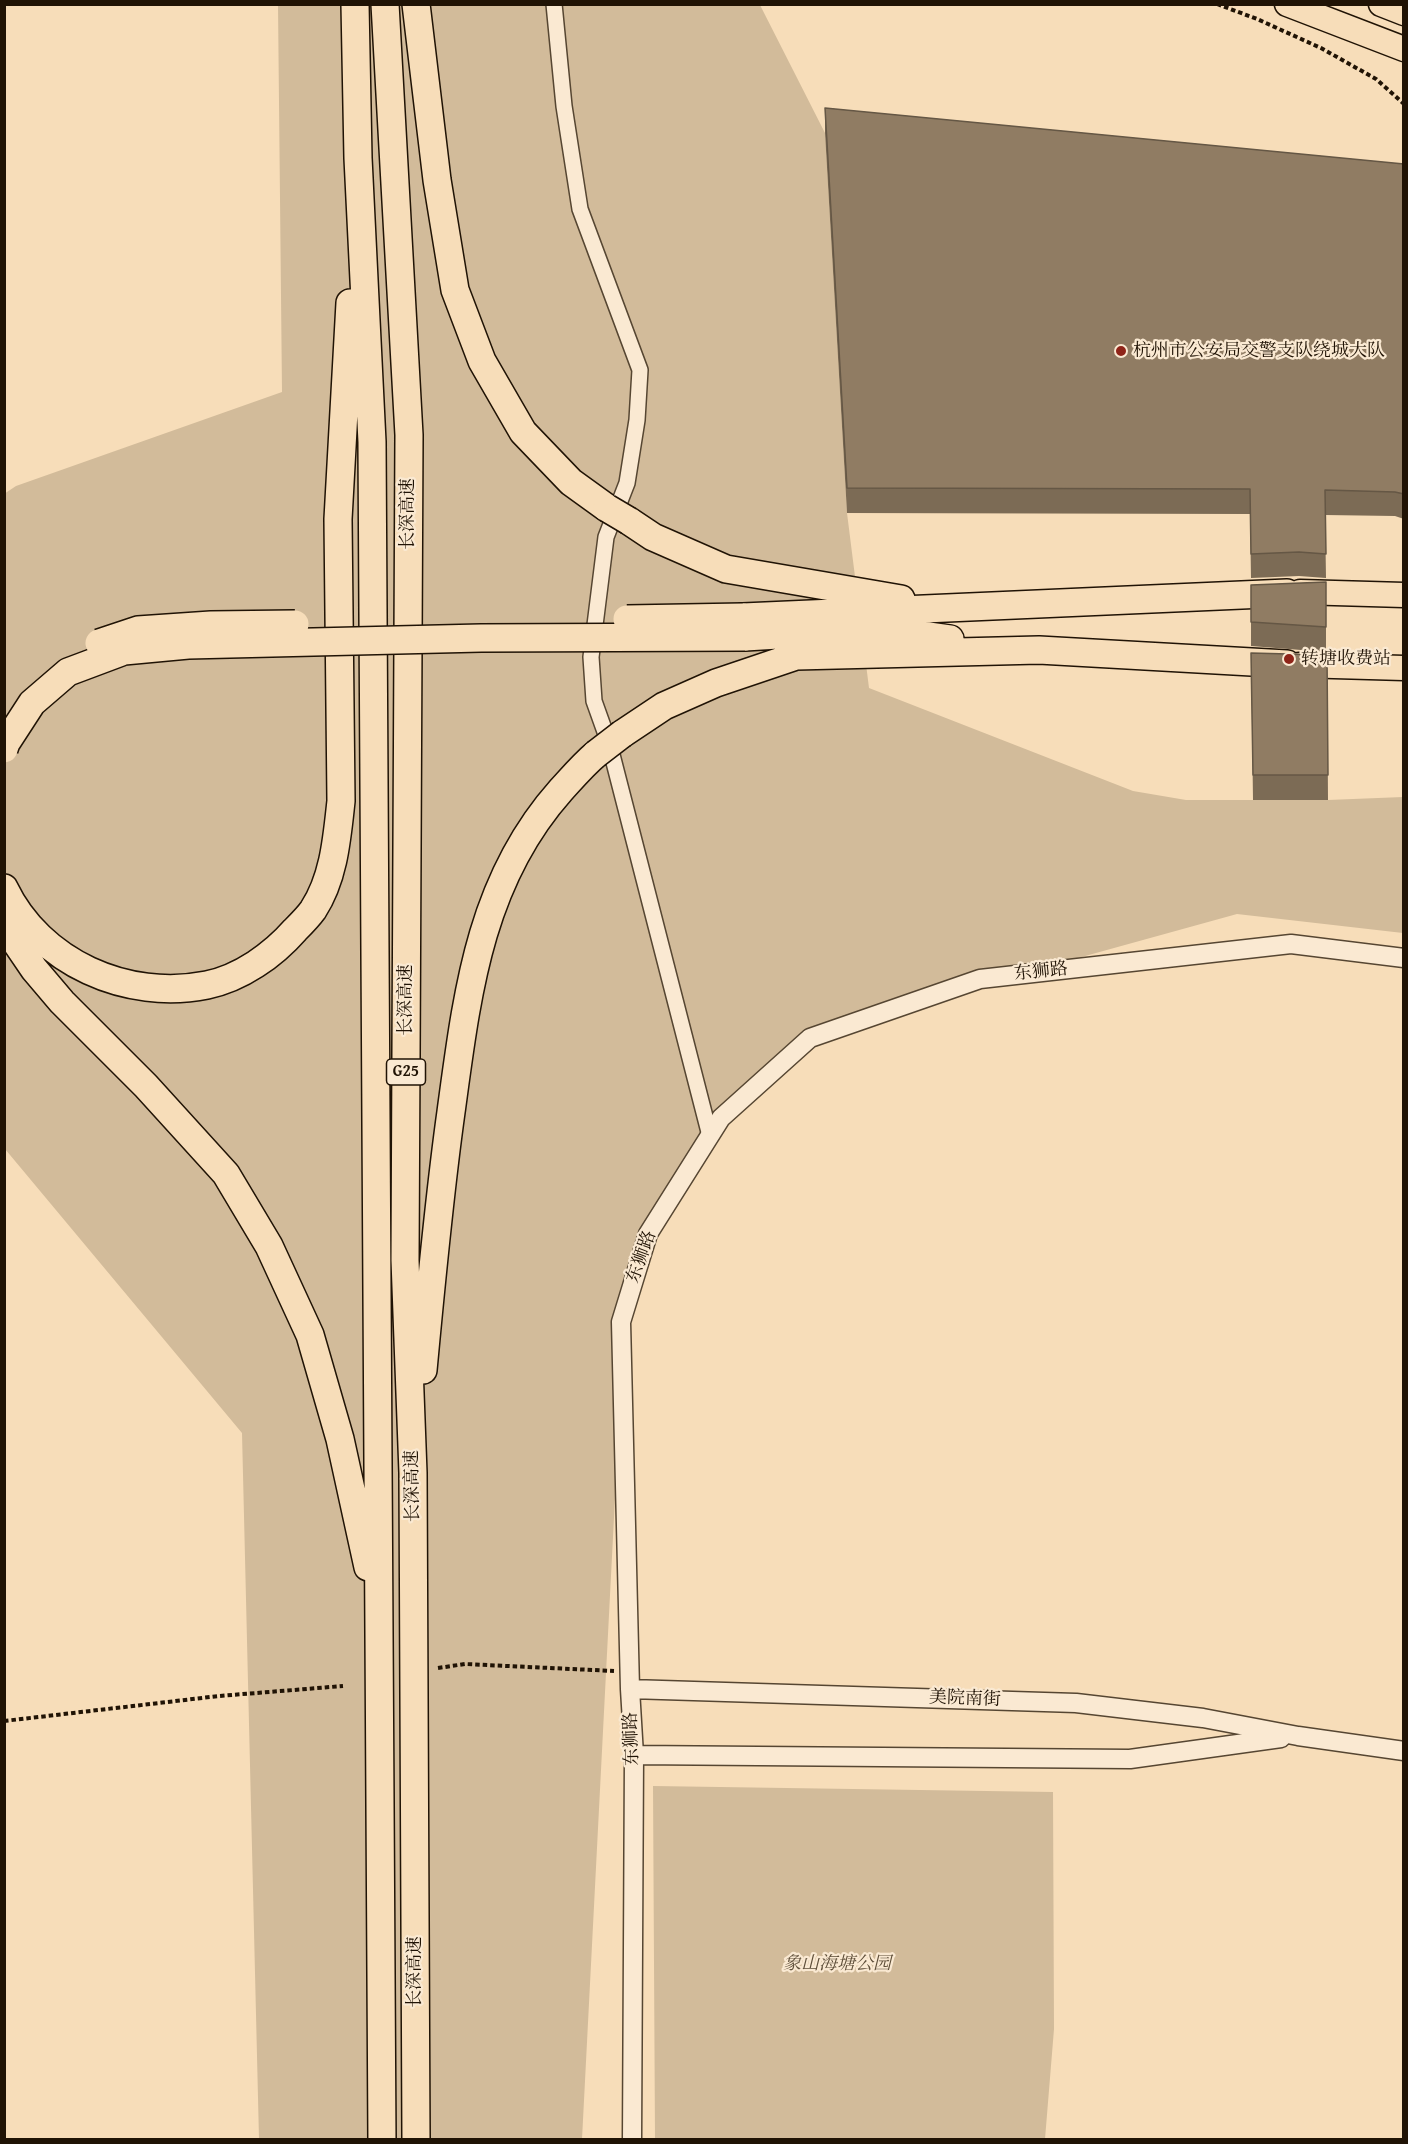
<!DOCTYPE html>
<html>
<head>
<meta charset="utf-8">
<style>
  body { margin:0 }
  #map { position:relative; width:1408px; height:2144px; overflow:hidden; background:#f7ddb9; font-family:"Gentium Book Plus",serif }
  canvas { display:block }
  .frame { position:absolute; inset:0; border:6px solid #201305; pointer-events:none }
</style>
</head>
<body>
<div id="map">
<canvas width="1408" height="2144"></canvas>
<div class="frame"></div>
</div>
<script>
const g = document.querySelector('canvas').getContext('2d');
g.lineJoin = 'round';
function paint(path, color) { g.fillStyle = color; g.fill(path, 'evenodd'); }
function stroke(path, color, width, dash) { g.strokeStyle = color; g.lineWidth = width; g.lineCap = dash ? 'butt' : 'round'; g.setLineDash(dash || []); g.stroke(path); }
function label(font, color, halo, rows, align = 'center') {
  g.font = font + ' "Gentium Book Plus","Noto Serif SC",serif'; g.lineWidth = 4.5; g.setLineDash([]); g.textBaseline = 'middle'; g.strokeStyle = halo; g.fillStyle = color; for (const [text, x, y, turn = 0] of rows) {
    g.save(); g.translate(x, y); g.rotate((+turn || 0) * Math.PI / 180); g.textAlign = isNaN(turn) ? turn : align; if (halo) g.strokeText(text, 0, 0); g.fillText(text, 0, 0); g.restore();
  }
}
const green = new Path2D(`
  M278,5h482l65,128 22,380 22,175 264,103 53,9h142l75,-3v136l-166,-19 -217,60 -210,64 -100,98 -62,98 -26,128 -40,777h-323l-17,-706 -237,-284 -1,-655 12,-8 266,-94z
  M653,1786l400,6 1,237 -9,110h-390z`);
const path = new Path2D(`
  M1217,4l40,15 64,29 55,31 28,25
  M438,1668l27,-4 149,7
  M4,1721l215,-25 124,-10`);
const minor = new Path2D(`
  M554,4l10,102 16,103 60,161 -3,50 -10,63 -21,54 -15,120 3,44 15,42 101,393`);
const tertiary = new Path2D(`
  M630,1689l446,14 127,15 95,18 106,15
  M634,1755l496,4 151,-21
  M632,2140l2,-385 -4,-66 -9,-367 27,-88 73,-116 89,-80 170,-59 311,-35 113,14`);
const trunk = new Path2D(`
  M1287,4l117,45
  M1381,4l23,9
  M1300,592l104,3
  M1299,665l105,3`);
const motorway = new Path2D(`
  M355,4l3,154 14,284 10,1698
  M385,4l24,431 -4,825 8,213 3,667
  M416,4l21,176 18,110 27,71 41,71 48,50 36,26
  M629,521l24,16 73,32 175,30
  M743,617l544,-24
  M745,637l132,-8 73,10
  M622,734l42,-28 52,-23 80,-27 243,-6 248,14
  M4,888c36,75 123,113 203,97 34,-7 66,-30 88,-55 6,-6 13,-13 18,-20 21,-32 24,-72 28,-109l-3,-282 12,-216
  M4,925l30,44 28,33 84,84 80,88 43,72 41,89 30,104 28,128
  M423,1370c8,-86 16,-172 28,-258 16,-117 28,-230 110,-322 11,-12 22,-25 35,-36`);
const motorwayBridge = new Path2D(`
  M607,508l22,13
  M627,619l116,-2
  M99,643l39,-13 73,-5 84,-1
  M4,749l2,-6 26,-40 36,-31 56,-21 64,-6 293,-7 264,-1
  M596,754l26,-20`);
const wall = new Path2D(`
  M825,108l579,56v355l-9,-3 -70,-1 1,63 -27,-2 -48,2 -1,-64 -403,-1 -22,-380z
  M1326,582v70l-75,-6v-61z
  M1251,653l76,2 1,145h-75z`);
const building = new Path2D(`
  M825,108l579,56v330l-9,-2 -70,-2 1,64 -27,-2 -48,2 -1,-65 -403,-1z
  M1326,582v45l-75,-5v-37z
  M1251,653l76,2 1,120h-75z`);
const markers = [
  [1121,351,6,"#8f2418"],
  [1289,659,6,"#8f2418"]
];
const shields = [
  [406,1072,39]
];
const shieldNames = [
  ["G25",406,1072]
];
const poiNames = [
  ["杭州市公安局交警支队绕城大队",1133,351],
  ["转塘收费站",1301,659]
];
const streetNames = [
  ["长深高速",408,514,-90],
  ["东狮路",1041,972,-6],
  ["长深高速",406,1000,-90],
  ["东狮路",642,1257,-70],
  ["长深高速",413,1486,-91],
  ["美院南街",965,1699,2],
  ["东狮路",632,1739,-92],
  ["长深高速",415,1972,-90]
];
const parkNames = [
  ["象山海塘公园",837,1964]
];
paint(green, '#d2bb9a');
stroke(minor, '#564632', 18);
stroke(tertiary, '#564632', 21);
stroke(trunk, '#201305', 27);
stroke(motorway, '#201305', 30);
stroke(path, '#201305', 4, [4.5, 3]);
stroke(minor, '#fae9d2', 15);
stroke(tertiary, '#fae9d2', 18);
stroke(trunk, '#f7ddb9', 24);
stroke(motorway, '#f7ddb9', 27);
stroke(motorwayBridge, '#201305', 30, []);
stroke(motorwayBridge, '#f7ddb9', 27);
paint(wall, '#7c6b55');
paint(building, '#907c63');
stroke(building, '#655745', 1.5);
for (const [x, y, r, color] of markers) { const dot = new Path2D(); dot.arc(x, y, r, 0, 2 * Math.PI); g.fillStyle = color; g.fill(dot); stroke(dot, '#fae9d2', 2); }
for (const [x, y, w] of shields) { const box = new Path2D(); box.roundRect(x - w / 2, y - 13, w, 26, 4.5); g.fillStyle = '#fae9d2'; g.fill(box); stroke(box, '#201305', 1.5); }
label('bold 16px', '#201305', null, shieldNames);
label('18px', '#201305', '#fae9d2', poiNames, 'left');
label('18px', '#201305', '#fae9d2', streetNames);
label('italic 18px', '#5e4e39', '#fae9d2', parkNames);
</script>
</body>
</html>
